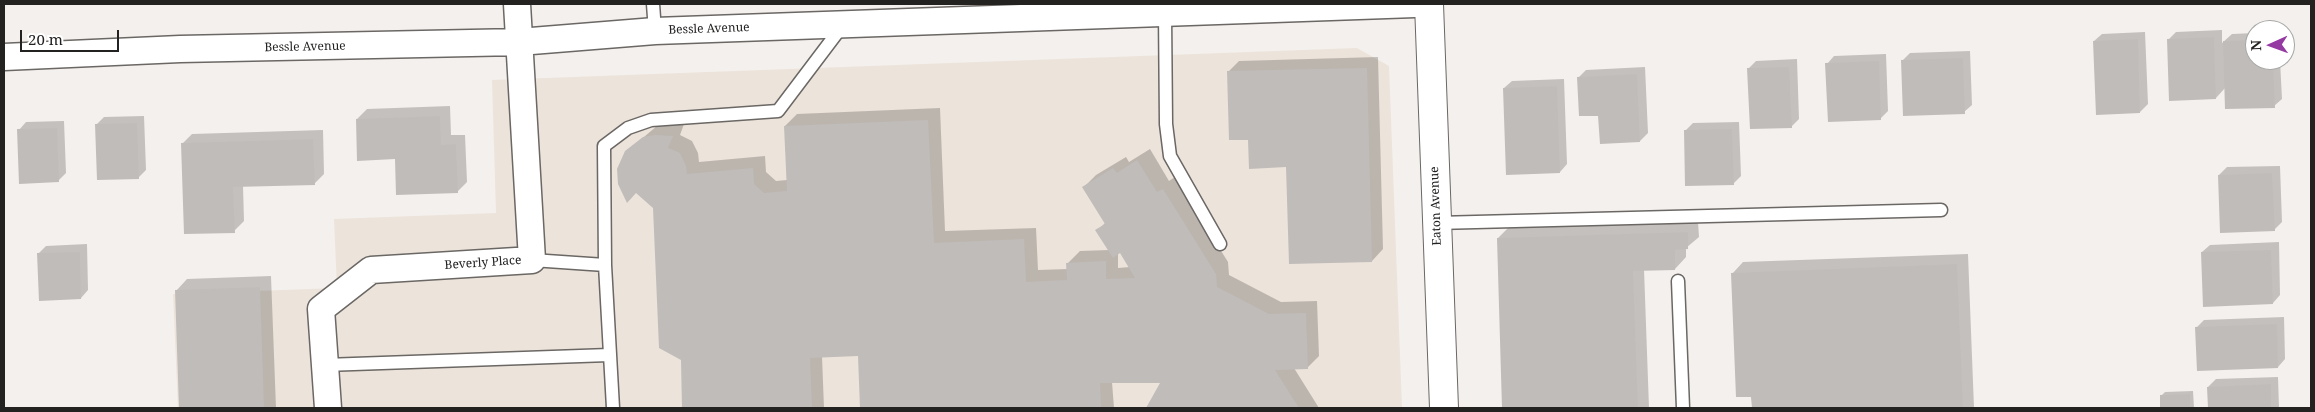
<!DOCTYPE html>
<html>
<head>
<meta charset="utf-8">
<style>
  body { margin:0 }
  #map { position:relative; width:2315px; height:412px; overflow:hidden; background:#f4f0ed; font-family:"Noto Serif",serif }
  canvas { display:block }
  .frame { position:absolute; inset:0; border:5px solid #232221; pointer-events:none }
  .north { position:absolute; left:2245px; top:20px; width:50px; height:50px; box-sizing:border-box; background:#fff; border:1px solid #a7a7a6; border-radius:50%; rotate:268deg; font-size:14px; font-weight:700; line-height:20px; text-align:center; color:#232221 }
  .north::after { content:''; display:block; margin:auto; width:18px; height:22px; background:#9539a3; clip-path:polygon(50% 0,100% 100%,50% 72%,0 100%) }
  .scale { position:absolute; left:20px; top:30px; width:99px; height:22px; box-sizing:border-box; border:2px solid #232221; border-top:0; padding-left:6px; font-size:15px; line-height:18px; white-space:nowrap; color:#232221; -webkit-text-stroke:4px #fff; paint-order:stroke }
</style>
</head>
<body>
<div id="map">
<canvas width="2315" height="412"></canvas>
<div class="frame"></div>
<div class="north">N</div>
<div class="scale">20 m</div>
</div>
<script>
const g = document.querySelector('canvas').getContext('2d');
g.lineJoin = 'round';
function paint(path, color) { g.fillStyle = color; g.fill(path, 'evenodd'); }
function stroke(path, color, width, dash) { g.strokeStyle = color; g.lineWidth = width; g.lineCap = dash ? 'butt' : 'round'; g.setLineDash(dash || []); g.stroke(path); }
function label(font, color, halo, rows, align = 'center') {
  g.font = font + ' "Noto Serif",serif'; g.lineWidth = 4.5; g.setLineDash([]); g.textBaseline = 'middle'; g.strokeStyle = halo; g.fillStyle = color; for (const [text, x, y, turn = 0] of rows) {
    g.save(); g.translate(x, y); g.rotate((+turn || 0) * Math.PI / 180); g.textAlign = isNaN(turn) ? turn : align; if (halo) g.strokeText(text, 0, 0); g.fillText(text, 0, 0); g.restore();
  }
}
const built = new Path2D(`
  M1357,48l32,18 13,342h-1224l-5,-114 164,-6 -3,-69 162,-6 -4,-133z`);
const shadow = new Path2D(`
  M2222,30v13l10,-9 23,-1v27h25l2,39 -8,7 -49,-18 -9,10 -48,-58 8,-8z
  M2145,32l3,72 -8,8 -46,-71 8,-7z
  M1970,51l2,54 -8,7 -62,-51 8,-8z
  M1886,54l2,57 -8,8 -53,-55 7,-8z
  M1378,57l5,192 -11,12 -84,-95 -38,-28 -22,-66 11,-11z
  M1797,59l2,60 -8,8 -42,-59 7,-7z
  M1645,67l3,66 -8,8 -40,-27 -22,-36 8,-8z
  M1564,79l3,85 -7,8 -56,-84 8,-7z
  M450,106l1,29h14l2,47 -10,10 -100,-73 10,-10z
  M940,108l5,123 91,-3 2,42 30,-1v-6l12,-12 29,-1 -12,-19 9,-9 -22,-35 12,-12 30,-18 3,5 21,-13 19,32 6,-4 53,85 1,13 52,27 36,-1 2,55 -12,12h-13l25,40h-172l15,-26h-50l2,26h-253l-1,-53 -38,1 2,52h-140l-2,-49 -27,-152 -29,-55 31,-26 12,-3 15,1 -4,11 12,6 6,12 1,9 66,-6 1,16 10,9 11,-1 -2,-54 12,-12zM1121,252l9,15 -12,1v-15z
  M144,116l2,54 -8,8 -42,-53 8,-8z
  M64,121l2,52 -8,8 -39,-51 7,-8z
  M1739,122l2,54 -8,8 -48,-53 8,-8z
  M323,130l1,44 -10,10 -71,2 1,35 -10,10 -52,-87 10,-10z
  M2280,166l2,56 -8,8 -55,-55 8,-8z
  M1698,222l1,15 -13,11v9l-11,12h-31l5,139h-146l-5,-170 11,-11z
  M2279,242l1,53 -7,8 -71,-51 8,-7z
  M87,244l1,46 -7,8 -43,-44 8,-8z
  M1968,254l6,154h-221l-21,-134 11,-12z
  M271,276l5,132h-95l-5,-117 11,-12z
  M2284,317l1,42 -7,8 -81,-40 7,-7z
  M2278,377l1,31h-70l-1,-21 8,-8z
  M2193,391l1,17h-33v-12l4,-4z`);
const building = new Path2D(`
  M2214,37l2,62 -47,2 -2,-62z
  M2138,39l2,74 -44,2 -3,-74z
  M2255,40v20h18l2,48 -50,1 -2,-68z
  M1963,58l2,56 -62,2 -2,-56z
  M1879,61l2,59 -53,2 -3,-59z
  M1789,67l3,61 -42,1 -3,-61z
  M1367,68l5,194 -83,2 -3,-97 -37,2 -1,-29h-19l-2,-69z
  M1637,74l3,68 -40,2 -2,-28h-19l-2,-39z
  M1557,86l3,87 -54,2 -3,-87z
  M440,116l1,29 15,-1 2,49 -62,2 -1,-36 -38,2 -1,-42z
  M928,120l6,123 90,-4 2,43 41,-2 -1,-17 40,-2v18l29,-1 -15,-25 -7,5 -18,-28 10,-6 -23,-37 31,-19 4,5 20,-13 20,32 6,-3 53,85 1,13 52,27 37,-1 2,56 -33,1 24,38h-153l14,-25h-60l1,25h-241l-2,-52 -48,2 2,50h-130l-1,-48 -22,-12 -6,-140 -17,-15 -9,10 -9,-19 -1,-15 8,-18 18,-14 13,-2 17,1 -5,12 12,5 6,13 1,8 66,-6 1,16 10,9 23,-2 -3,-65z
  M137,123l2,56 -42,1 -2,-56z
  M57,128l2,54 -40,2 -2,-55z
  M1732,129l2,56 -49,1 -1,-56z
  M313,139l2,46 -82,2 2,46 -51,1 -3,-91z
  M2272,173l3,58 -55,2 -2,-58z
  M1688,232v17l-13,1v20l-42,1 5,137h-136l-5,-170z
  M2271,250l2,54 -70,3 -2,-55z
  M80,252l1,47 -42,2 -2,-48z
  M1957,264l6,144h-211l-1,-11h-15l-5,-124z
  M260,287l4,121h-85l-4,-118z
  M2277,324l1,44 -81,3 -2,-44z
  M2271,384v24h-63l-1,-21z
  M2190,394v14h-30v-13z`);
const service = new Path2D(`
  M653,4l2,27
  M1165,13l1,111 4,32 50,88
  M1437,223l504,-13
  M532,260l73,5 8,143
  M605,265l-1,-119 24,-18 23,-8 127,-9 65,-86
  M1678,281l5,127
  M325,365l284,-10`);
const minor = new Path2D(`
  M4,57l176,-8 339,-7 136,-11 760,-27
  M328,408l-7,-99 50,-39 161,-10 -15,-256`);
const tertiary = new Path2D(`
  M1429,4l15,404`);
const streetNames = [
  ["Bessle Avenue",709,29,-2],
  ["Bessle Avenue",305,47,-1],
  ["Eaton Avenue",1436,206,-92],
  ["Beverly Place",483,263,-4]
];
paint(built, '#ece3da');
paint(shadow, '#0003');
paint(building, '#c0bcba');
stroke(service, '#6a6764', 15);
stroke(minor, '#6a6764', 29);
stroke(tertiary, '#6a6764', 30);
stroke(service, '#fff', 12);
stroke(minor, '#fff', 26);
stroke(tertiary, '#fff', 28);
label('12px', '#232221', '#fff', streetNames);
</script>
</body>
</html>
